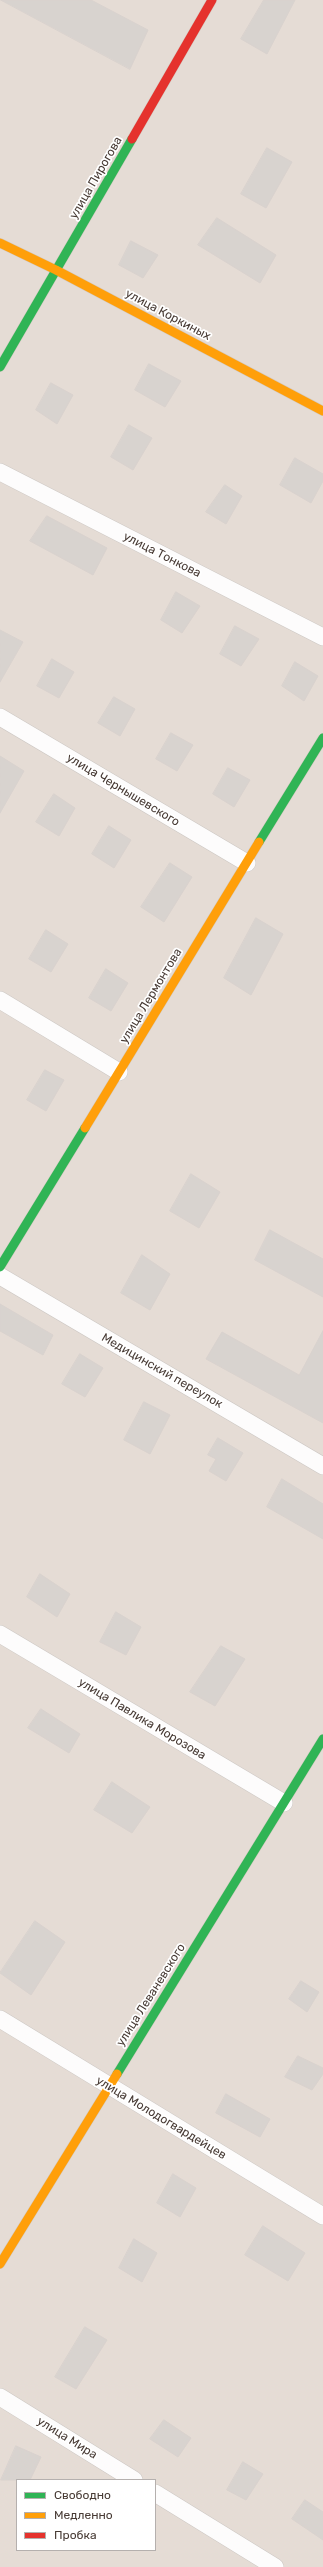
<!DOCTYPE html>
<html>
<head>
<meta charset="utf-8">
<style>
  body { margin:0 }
  #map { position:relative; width:323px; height:2567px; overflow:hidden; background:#f0ece8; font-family:Rubik,sans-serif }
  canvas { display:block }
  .legend { position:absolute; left:16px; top:2479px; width:140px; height:72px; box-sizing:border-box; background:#fff; border:1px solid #b5b0ae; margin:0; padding:5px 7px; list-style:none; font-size:12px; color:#473a34 }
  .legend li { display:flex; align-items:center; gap:8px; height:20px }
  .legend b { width:20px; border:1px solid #b5b0ae }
</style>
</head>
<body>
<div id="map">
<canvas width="323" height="2567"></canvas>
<ul class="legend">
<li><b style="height:5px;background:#30b455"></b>Свободно</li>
<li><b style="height:5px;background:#ff9f0a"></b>Медленно</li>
<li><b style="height:5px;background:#e5322d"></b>Пробка</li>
</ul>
</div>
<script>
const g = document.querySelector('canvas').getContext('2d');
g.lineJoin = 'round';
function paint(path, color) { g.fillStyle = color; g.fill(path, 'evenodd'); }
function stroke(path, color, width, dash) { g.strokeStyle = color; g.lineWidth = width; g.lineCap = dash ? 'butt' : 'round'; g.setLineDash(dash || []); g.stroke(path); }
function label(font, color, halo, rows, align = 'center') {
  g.font = font + ' Rubik,sans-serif'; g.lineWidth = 3.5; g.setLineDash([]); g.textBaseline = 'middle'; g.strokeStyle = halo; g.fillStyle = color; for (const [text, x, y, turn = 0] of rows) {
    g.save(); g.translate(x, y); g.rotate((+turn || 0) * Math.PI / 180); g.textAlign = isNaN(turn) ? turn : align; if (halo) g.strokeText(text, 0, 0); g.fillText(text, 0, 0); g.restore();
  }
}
const residential = new Path2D(`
  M0,0h323v2567h-323zM17,2480h138v70h-138z`);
const building = new Path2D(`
  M1,0h90l57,30 -18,39z
  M264,0h31l-28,54 -26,-15z
  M267,148l25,14 -26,46 -25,-14z
  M217,218l59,37 -16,28 -62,-38z
  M131,241l27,14 -15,23 -24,-13z
  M149,364l32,17 -16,26 -30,-17z
  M51,383l22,12 -16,29 -21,-14z
  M129,425l23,13 -19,32 -22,-13z
  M295,458l28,16v7l-12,22 -31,-18z
  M225,485l17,11 -16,28 -20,-12z
  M47,516l60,32 -14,27 -63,-34z
  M176,592l24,14 -18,27 -21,-13z
  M235,626l24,13 -18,27 -21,-12z
  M0,630l23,12 -23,40z
  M52,659l22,13 -15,26 -22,-12z
  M295,662l23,14 -14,25 -22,-15z
  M114,697l21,12 -15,27 -22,-13z
  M171,733l22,12 -16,26 -21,-12z
  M0,756l24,15 -24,42z
  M228,768l22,12 -16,27 -21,-13z
  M54,794l21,14 -16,28 -23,-14z
  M109,826l22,14 -17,28 -22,-14z
  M170,863l22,14 -28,45 -23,-15z
  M256,918l27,16 -32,61 -27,-17z
  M46,930l22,14 -17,28 -22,-13z
  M106,969l22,14 -17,28 -22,-13z
  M45,1070l19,10 -18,31 -19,-11z
  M191,1174l29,18 -21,36 -29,-17z
  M270,1230l53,29v38l-68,-37z
  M142,1255l28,19 -20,36 -29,-17z
  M0,1304l53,31 -10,20 -43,-24z
  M323,1331v92l-117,-64 16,-27 77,43z
  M80,1354l23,14 -18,29 -23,-13z
  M144,1402l26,13 -20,39 -26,-14z
  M218,1438l25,15 -17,28 -17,-10 7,-12 -8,-4z
  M282,1479l41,25v35l-56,-32z
  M40,1574l30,20 -13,23 -30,-20z
  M116,1612l25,15 -15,28 -26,-13z
  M221,1646l24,13 -30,47 -25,-14z
  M41,1709l39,25 -11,19 -41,-25z
  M112,1782l38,25 -18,26 -38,-23z
  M35,1921l30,21 -34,53 -31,-22z
  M301,1981l18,11 -12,20 -18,-13z
  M298,2056l25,12v6l-11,16 -27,-13z
  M226,2094l44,25 -10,18 -44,-24z
  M173,2174l23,14 -16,29 -23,-14z
  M263,2226l42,27 -17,28 -43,-26z
  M134,2239l23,14 -15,29 -23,-14z
  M85,2327l22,13 -31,49 -21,-12z
  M164,2420l27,18 -13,19 -28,-18z
  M16,2446l25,11 -11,23h-29z
  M243,2462l20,12 -17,26 -19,-10z
  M305,2500l18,12v28l-31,-21z`);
const street = new Path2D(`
  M0,472l323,165
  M0,717l247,146
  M0,1000l119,72
  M0,1276l323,190
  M0,1634l284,169
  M0,2019l323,197
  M0,2397l134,83
  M155,2493l120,74`);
const fast = new Path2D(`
  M0,367l132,-228
  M259,842l64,-104
  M0,1267l85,-139
  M117,2074l206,-335`);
const slow = new Path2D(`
  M0,243l56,27 267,141
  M85,1128l174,-286
  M0,2264l117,-190`);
const jam = new Path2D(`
  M132,139l80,-139`);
const streetNames = [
  ["улица Пирогова",96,178,-60],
  ["улица Коркиных",168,315,28],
  ["улица Тонкова",162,555,27],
  ["улица Чернышевского",123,790,31],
  ["улица Лермонтова",151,996,-59],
  ["Медицинский переулок",162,1371,30],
  ["улица Павлика Морозова",142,1719,31],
  ["улица Леваневского",151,1995,-58],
  ["улица Молодогвардейцев",161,2118,31],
  ["улица Мира",67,2438,32]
];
paint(residential, '#e5dcd5');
paint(building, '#d8d3cf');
stroke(building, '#d9d2ce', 1);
stroke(street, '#cdc8c4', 18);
stroke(fast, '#d3cac1', 10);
stroke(slow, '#d3cac1', 10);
stroke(jam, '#d3cac1', 10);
stroke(street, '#fdfcfc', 17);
stroke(fast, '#30b455', 9);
stroke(slow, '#ff9f0a', 9);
stroke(jam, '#e5322d', 9);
label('12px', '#473a34', '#fff', streetNames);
</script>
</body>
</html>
